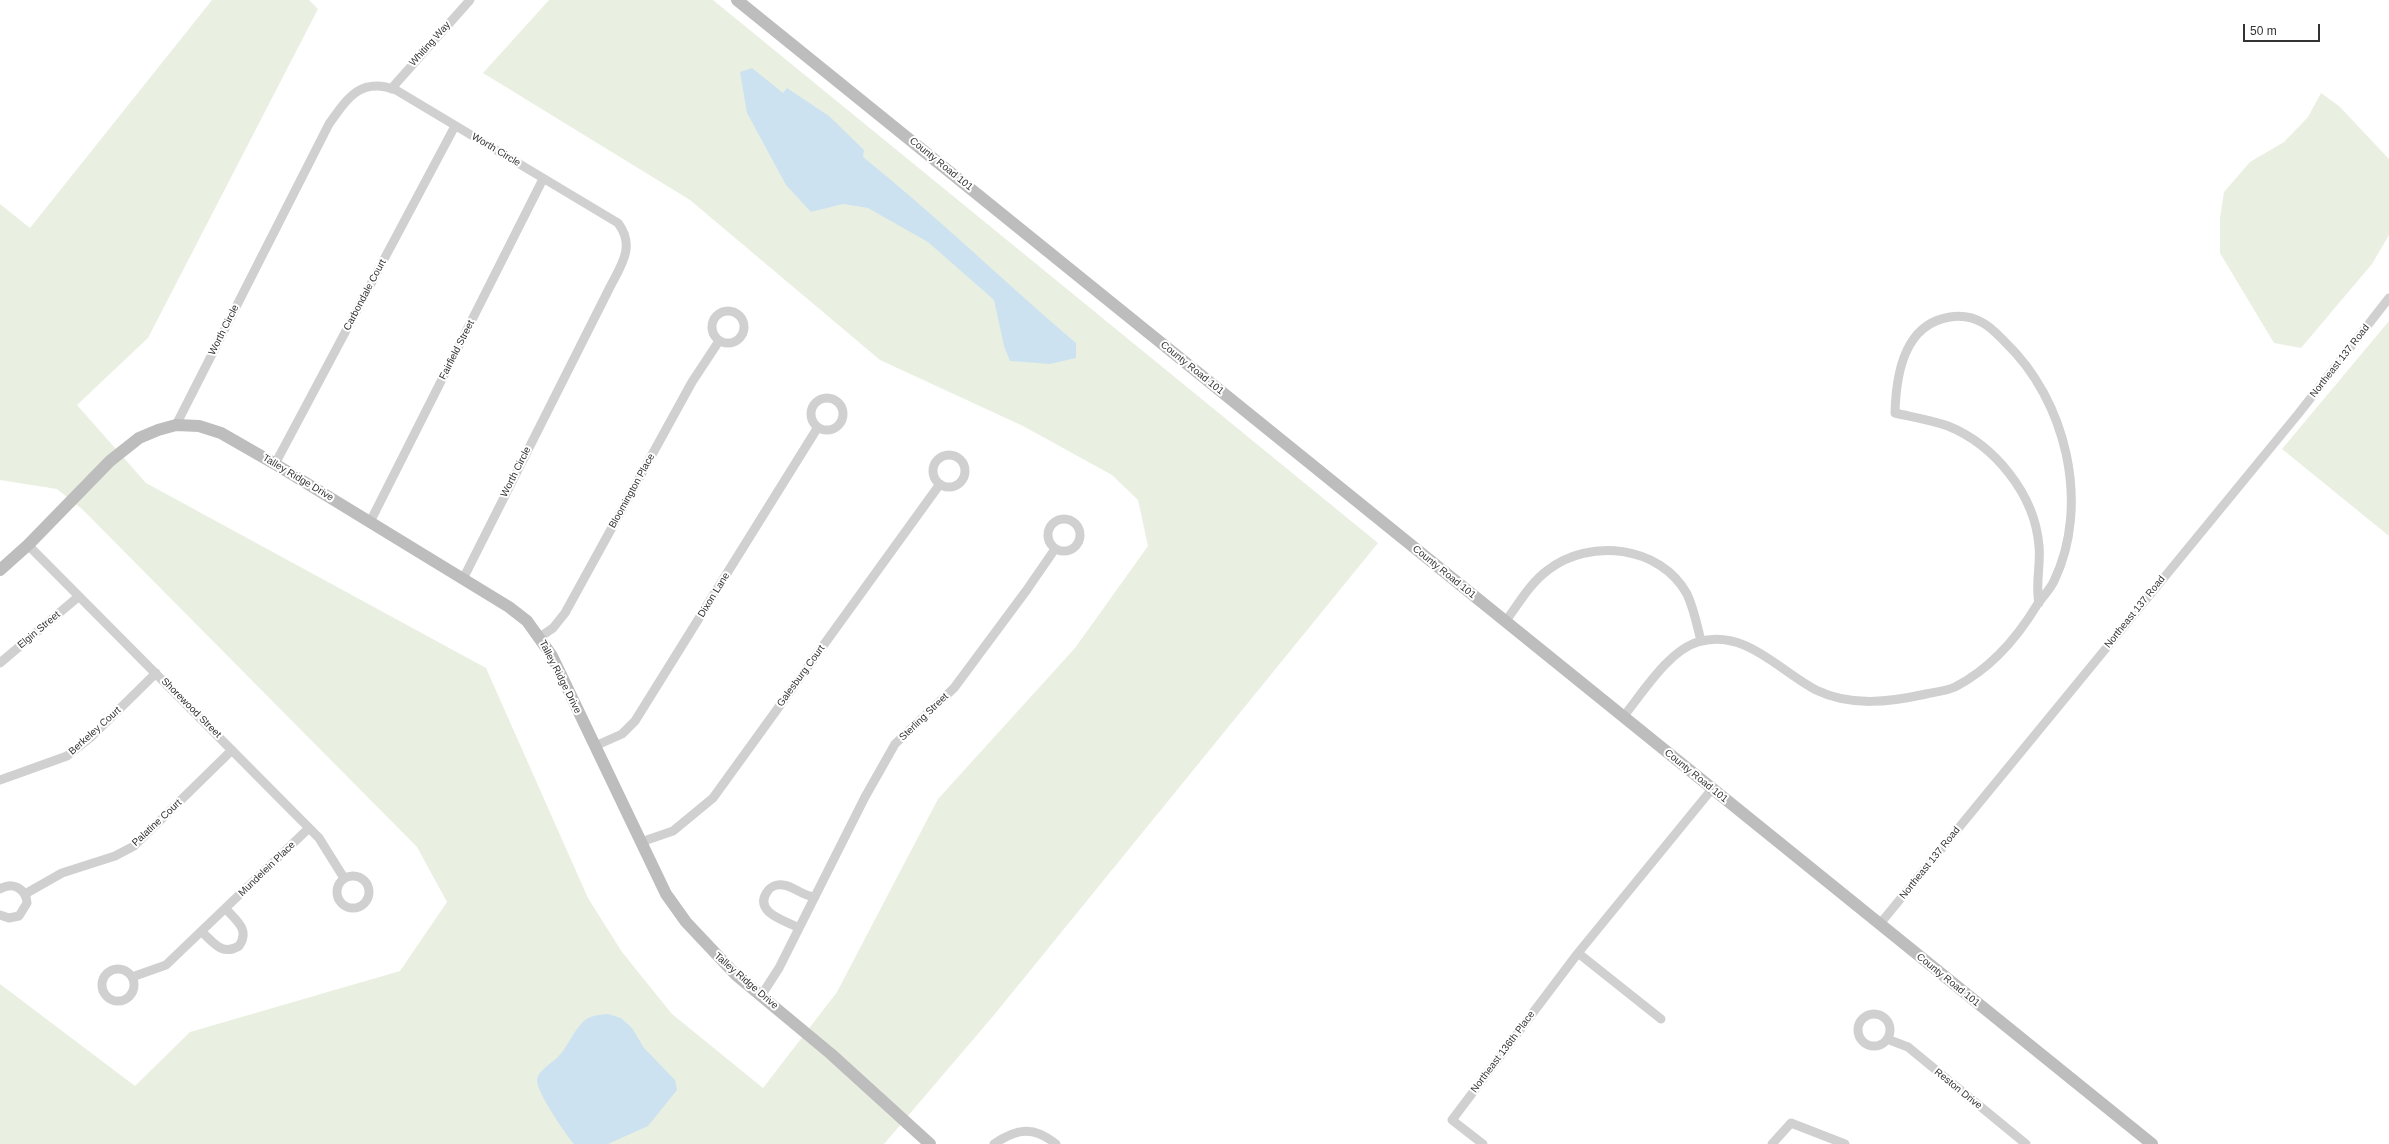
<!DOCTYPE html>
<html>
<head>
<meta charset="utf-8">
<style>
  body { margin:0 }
  #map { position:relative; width:2389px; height:1144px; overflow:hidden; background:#fff; font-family:Arial,sans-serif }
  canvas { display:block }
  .scale { position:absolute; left:2243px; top:24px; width:77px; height:18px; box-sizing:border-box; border:2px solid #333; border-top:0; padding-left:5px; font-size:12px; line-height:14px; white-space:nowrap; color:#333; -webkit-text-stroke:3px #fff; paint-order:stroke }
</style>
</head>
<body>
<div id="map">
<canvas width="2389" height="1144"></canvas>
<div class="scale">50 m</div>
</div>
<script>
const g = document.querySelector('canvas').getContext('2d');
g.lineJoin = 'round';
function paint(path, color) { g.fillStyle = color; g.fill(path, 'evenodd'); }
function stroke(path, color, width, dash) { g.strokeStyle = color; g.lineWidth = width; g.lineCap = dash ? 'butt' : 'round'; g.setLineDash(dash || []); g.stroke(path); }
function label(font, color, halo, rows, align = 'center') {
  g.font = font + ' Arial,sans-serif'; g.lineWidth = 4; g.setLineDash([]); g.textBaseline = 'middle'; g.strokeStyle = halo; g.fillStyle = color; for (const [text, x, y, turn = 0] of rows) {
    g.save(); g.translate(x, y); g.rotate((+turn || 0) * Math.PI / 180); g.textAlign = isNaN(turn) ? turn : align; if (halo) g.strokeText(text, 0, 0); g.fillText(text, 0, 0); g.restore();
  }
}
const green = new Path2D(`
  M212,0h97l9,9 -170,329 -71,67 69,78 340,185 102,230 34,54 50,62 91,74 74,-96 101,-193 137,-151 73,-102 -10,-46 -26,-25 -89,-49 -143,-66 -190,-160 -207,-127 66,-73h164l665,543 -384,472 -110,129h-884v-160l135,102 55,-54 210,-61 47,-69 -30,-55 -335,-338 -25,-20 -57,-9v-276l30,24z
  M2321,93l18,13 50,53v76l-17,29 -71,84 -27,-5 -54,-90v-35l4,-26 26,-30 34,-20 24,-25z
  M2389,321v215l-107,-87z`);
const water = new Path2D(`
  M752,68l31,25 4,-5 42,28 35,34 -1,7c74,59 141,125 213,186v15l-26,6 -40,-3 -6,-15 -10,-46 -66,-58 -60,-34 -25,-4 -32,8 -25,-27 -39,-72 -7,-41z
  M608,1014l13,4 11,10 12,20 31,32 2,10 -29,36 -40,18h-34c-8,-9 -38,-53 -37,-64 1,-9 13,-16 20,-22 11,-11 15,-25 25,-35 7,-8 16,-8 26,-9z`);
const street = new Path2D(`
  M391,89l79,-89
  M712 327a16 16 0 1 1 32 0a16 16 0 1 1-32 0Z
  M811 414a16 16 0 1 1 32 0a16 16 0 1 1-32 0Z
  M176,425l153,-301c19,-27 32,-47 67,-34l222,133c19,25 1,45 -11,70l-144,286
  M933 471a16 16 0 1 1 32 0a16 16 0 1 1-32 0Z
  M275,464l180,-338
  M1048 535a16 16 0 1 1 32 0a16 16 0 1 1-32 0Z
  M370,522l173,-343
  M28,545l291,293 25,40
  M1505,622c13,-17 25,-39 43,-52 41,-32 112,-25 139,24 7,15 10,31 14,47
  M540,637l13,-9 12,-15 127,-231 27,-41
  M0,663l78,-66
  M1623,717c19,-23 46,-67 75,-75 47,-14 81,29 118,48 35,17 74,12 110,4 10,-2 20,-3 29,-7 35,-18 62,-49 82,-82 5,-8 13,-15 17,-24 37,-77 12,-181 -49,-239 -6,-6 -14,-15 -22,-19 -10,-6 -21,-8 -33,-6 -46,7 -54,57 -55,96 17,4 36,7 53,13 47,19 87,69 91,120 2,19 -4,38 0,57
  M595,746l27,-12 13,-13 183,-294
  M0,780l67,-24 23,-18 66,-65
  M641,842l32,-11 40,-33 227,-314
  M337 892a16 16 0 1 1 32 0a16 16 0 1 1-32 0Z
  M0,889c13,-8 26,0 27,14l-8,13 -10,2 -9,-3
  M25,894l37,-21 53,-17 19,-10 98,-96
  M1879,925l420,-512 90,-115
  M799,928c-12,-7 -46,-15 -32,-36 3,-5 9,-8 16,-7 11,1 19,11 32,12
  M202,932c12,11 20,24 37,14 11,-16 -2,-25 -13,-37
  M1578,953l83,66
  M102 985a16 16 0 1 1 32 0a16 16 0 1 1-32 0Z
  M132,977l34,-12 143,-137
  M761,996l18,-28 86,-171 30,-53 59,-56 72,-97 29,-42
  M1858 1030a16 16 0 1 1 32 0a16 16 0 1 1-32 0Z
  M1887,1039l21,8 118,97
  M994,1144c23,-16 40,-18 62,0
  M1483,1144l-31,-24 126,-167 134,-164
  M1772,1144l19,-21 54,21`);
const secondary = new Path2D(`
  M737,0l1415,1144
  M0,570l28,-25 82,-84 29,-23 19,-8 18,-5 23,1 22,7 54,31 234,143 18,14 25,35 114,238 20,28 50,53 95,79 99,90`);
const streetNames = [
  ["Whiting Way",430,44,-48],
  ["Worth Circle",496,150,31],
  ["County Road 101",941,164,39],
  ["Carbondale Court",365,295,-62],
  ["Worth Circle",224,330,-63],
  ["Fairfield Street",457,350,-63],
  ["Northeast 137 Road",2340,361,-52],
  ["County Road 101",1192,368,39],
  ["Worth Circle",516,472,-63],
  ["Talley Ridge Drive",298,478,31],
  ["Bloomington Place",632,491,-61],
  ["County Road 101",1444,572,39],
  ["Dixon Lane",714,595,-58],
  ["Northeast 137 Road",2135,612,-51],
  ["Elgin Street",39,630,-40],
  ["Galesburg Court",801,676,-54],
  ["Talley Ridge Drive",560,677,63],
  ["Shorewood Street",191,708,45],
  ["Sterling Street",924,717,-44],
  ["Berkeley Court",95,731,-42],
  ["County Road 101",1696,776,39],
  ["Palatine Court",157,823,-43],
  ["Northeast 137 Road",1930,863,-51],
  ["Mundelein Place",267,869,-44],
  ["County Road 101",1948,980,39],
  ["Talley Ridge Drive",746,981,41],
  ["Northeast 136th Place",1503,1052,-53],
  ["Reston Drive",1958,1089,39]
];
paint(green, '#e9f0e1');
paint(water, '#cde2f0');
stroke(street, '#d0d0d0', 9);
stroke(secondary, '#bdbdbd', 12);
label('10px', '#333', '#fff', streetNames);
</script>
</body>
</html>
